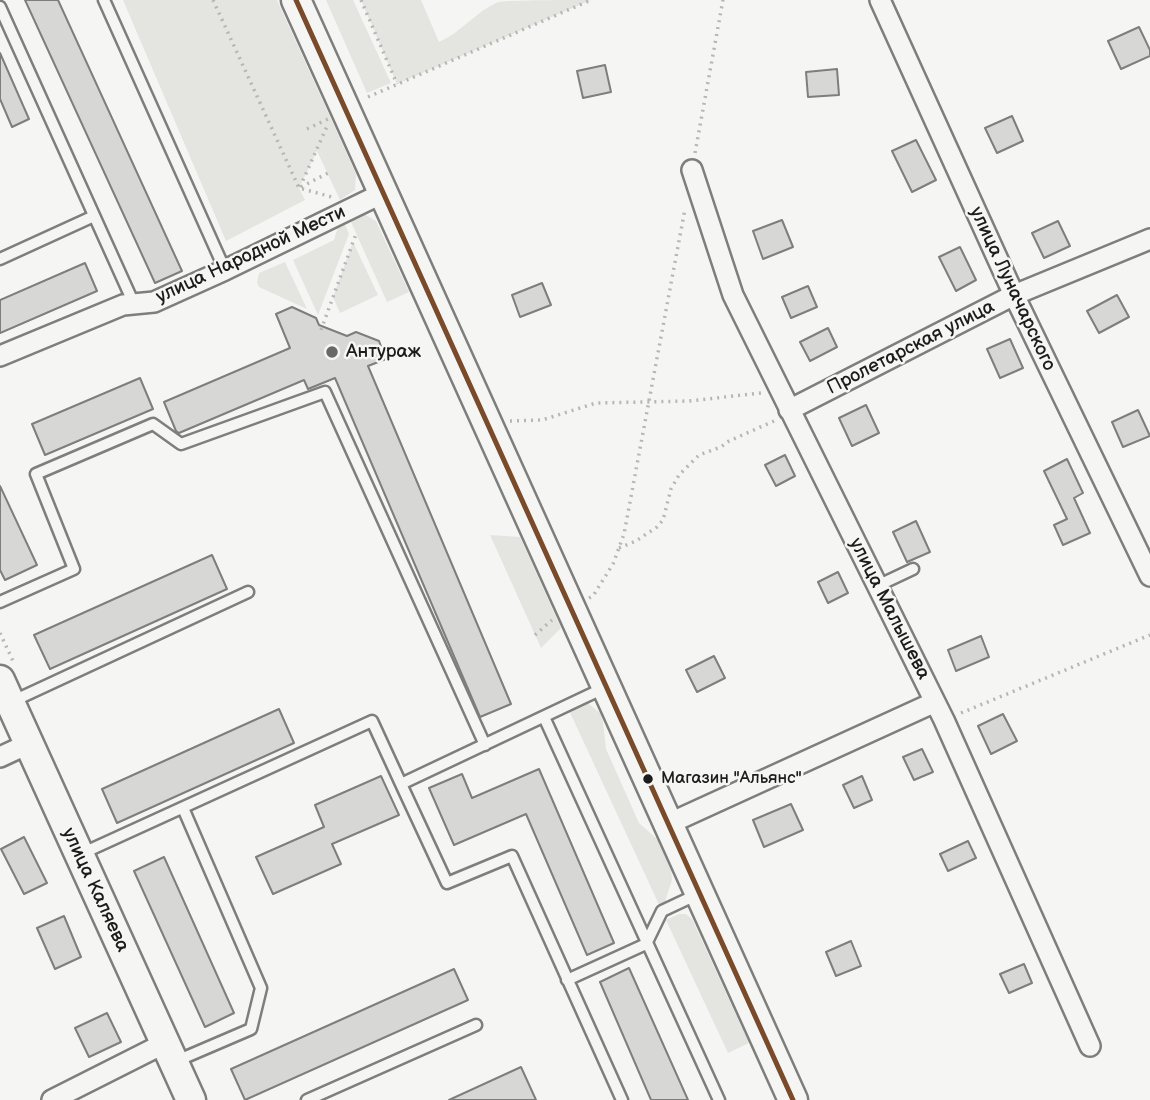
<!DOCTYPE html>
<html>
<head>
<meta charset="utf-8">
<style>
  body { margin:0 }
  canvas { display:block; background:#f5f5f3 }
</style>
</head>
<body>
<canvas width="1150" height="1100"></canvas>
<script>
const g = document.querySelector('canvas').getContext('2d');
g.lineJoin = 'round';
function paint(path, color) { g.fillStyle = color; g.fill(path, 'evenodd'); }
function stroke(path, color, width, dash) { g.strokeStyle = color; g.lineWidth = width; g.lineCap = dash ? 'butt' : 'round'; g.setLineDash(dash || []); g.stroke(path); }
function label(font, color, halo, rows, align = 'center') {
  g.font = font + ' "Balsamiq Sans",sans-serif'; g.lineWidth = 5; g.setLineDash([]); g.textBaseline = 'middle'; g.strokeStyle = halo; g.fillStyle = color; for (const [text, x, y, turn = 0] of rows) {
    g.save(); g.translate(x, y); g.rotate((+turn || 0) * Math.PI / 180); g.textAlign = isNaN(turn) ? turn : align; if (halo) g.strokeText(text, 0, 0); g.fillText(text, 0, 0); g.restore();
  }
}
const green = new Path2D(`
  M123,0h154l79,174 -1,16 -15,10 -23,-49 -18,37 6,12 -79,41z
  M326,0h27l38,83 -24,10z
  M361,0h60l18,42c23,-10 36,-30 59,-40 12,-2 75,-2 93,-2l-194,84z
  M346,211h13l17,10 33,71 -22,10z
  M343,220l6,14 -31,81 -25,-55 41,-20 5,-16z
  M353,242l25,53 -38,18 -7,-16z
  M285,262l22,47 -48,-22 -2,-4 2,-10z
  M490,535l30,2 41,91 -20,20z
  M579,703l10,1 11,9 3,9 3,27 33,74 18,16 14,31 1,10 -10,31 -95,-205z
  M679,914h7l6,5 57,124 -21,10 -62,-133z`);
const building = new Path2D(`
  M25,0h33l124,271 -27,12z
  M1139,27l11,23v6l-29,13 -13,-28z
  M0,53l29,66 -17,8 -12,-28z
  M605,65l6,27 -28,6 -6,-27z
  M837,69l2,26 -31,2 -2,-25z
  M1012,116l11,25 -26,12 -12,-25z
  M916,140l20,40 -24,12 -20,-41z
  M782,220l11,27 -30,12 -10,-28z
  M1058,221l12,25 -26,12 -12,-25z
  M960,247l16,33 -20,11 -17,-34z
  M85,263l12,28 -97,42v-33z
  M542,283l9,22 -31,12 -8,-22z
  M808,286l9,21 -26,11 -9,-21z
  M1117,295l12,22 -30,16 -12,-22z
  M292,307l24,11 3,7 28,11 9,-4 23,9 7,18 -18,7 143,338 -31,13 -145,-339 -27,11 -4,-9 -125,53 -3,-2 -12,-29 126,-54 -14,-34z
  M828,328l9,19 -27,14 -10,-19z
  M1010,339l13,29 -23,10 -13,-29z
  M140,378l13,31 -108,46 -13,-31z
  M866,405l13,28 -27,13 -13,-28z
  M1138,410l12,26 -27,11 -11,-25z
  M785,455l10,21 -19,10 -11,-21z
  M1067,459l16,34 -9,5 16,35 -27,12 -9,-20 13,-6 -23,-48z
  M0,486l37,79 -32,15 -5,-10z
  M916,521l14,31 -23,10 -14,-30z
  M212,555l15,34 -177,80 -16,-34z
  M838,572l10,21 -20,10 -10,-21z
  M981,636l8,21 -33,14 -8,-21z
  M714,656l11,22 -28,14 -11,-22z
  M279,709l15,34 -177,80 -15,-34z
  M1003,714l14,27 -26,13 -13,-28z
  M922,749l11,23 -19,8 -11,-23z
  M539,769l75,174 -27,12 -61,-141 -72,31 -25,-57 33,-14 10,24z
  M381,776l18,39 -67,29 9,20 -68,30 -17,-37 68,-30 -9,-22z
  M862,776l10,24 -18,8 -11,-23z
  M791,804l12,26 -39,17 -11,-27z
  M24,837l23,46 -23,11 -23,-45z
  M968,841l8,17 -28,13 -8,-17z
  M164,857l70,156 -29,14 -71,-156z
  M64,916l17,41 -26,12 -18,-41z
  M851,941l10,25 -25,10 -10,-24z
  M1024,964l8,19 -23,10 -9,-19z
  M629,968l59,132h-37l-51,-118z
  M454,969l14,31 -223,100 -14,-31z
  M107,1013l14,29 -32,15 -14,-29z
  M521,1067l15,33h-87z`);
const path = new Path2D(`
  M213,0l86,188 33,9
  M361,0l36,84
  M368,97l223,-97
  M307,129l21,-10
  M695,153l28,-153
  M300,187l28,-63
  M301,187l27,-14
  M321,330l35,-96
  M510,421l32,-1 54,-17 93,-2 72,-8
  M619,548l17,-7 21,-14 6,-7 8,-31 8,-14 20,-20 22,-8 8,-6 45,-20
  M589,598l4,-2 20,-32 11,-30 61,-325
  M0,633l13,28
  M535,635l17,-15
  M961,713l189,-78`);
const lane = new Path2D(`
  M104,0l121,270
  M0,7l134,297
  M0,259l94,-43
  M877,586l36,-17
  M0,602l74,-33 -38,-95 117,-50 28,20 144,-52 160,353
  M604,688l-203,96 46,99 65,-27 110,244
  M11,702l237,-110
  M544,717l175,383
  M83,853l289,-132 29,63
  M567,980l79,-36 16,-33 34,-16
  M174,1062l77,-33 10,-41 -78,-180
  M307,1100l169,-75`);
const street = new Path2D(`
  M880,0l134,295 136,281
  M692,170l41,125 211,425 146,326
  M0,356l123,-51 31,-3 71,-32 158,-77
  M789,410l225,-115 136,-56
  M0,757l28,-13
  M668,824l267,-122
  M52,1100l113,-57`);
const secondary = new Path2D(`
  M296,0l497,1100
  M0,680l191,420`);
const bus1 = new Path2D(`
  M296,0l497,1100`);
const markers = [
  [332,352,7,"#686867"],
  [648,779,6,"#1c1c1c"]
];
const busNames = [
  ["Магазин \"Альянс\"",661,779]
];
const streetNames = [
  ["улица Народной Мести",251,255,-25],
  ["улица Луначарского",1012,289,65],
  ["Пролетарская улица",911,348,-27],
  ["улица Малышева",889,609,63],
  ["улица Каляева",95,890,65]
];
const poiNames = [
  ["Антураж",346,352]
];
paint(green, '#e4e4e1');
paint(building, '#d7d7d6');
stroke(building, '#7e7e7d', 2);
stroke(lane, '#7e7e7d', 15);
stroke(street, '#7e7e7d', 24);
stroke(secondary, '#7e7e7d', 33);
stroke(path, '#b6b6b5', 3.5, [2, 5]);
stroke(lane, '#f5f5f3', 10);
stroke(street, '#f5f5f3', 19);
stroke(secondary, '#f5f5f3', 28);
stroke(bus1, '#7a4b2a', 5);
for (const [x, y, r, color] of markers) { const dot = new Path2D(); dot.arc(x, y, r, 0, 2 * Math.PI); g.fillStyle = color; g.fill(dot); stroke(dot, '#f6f6f2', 2.5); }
label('17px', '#1c1c1c', '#f6f6f2', busNames, 'left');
label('19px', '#1c1c1c', '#f6f6f2', streetNames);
label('19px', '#1c1c1c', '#f6f6f2', poiNames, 'left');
</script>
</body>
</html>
